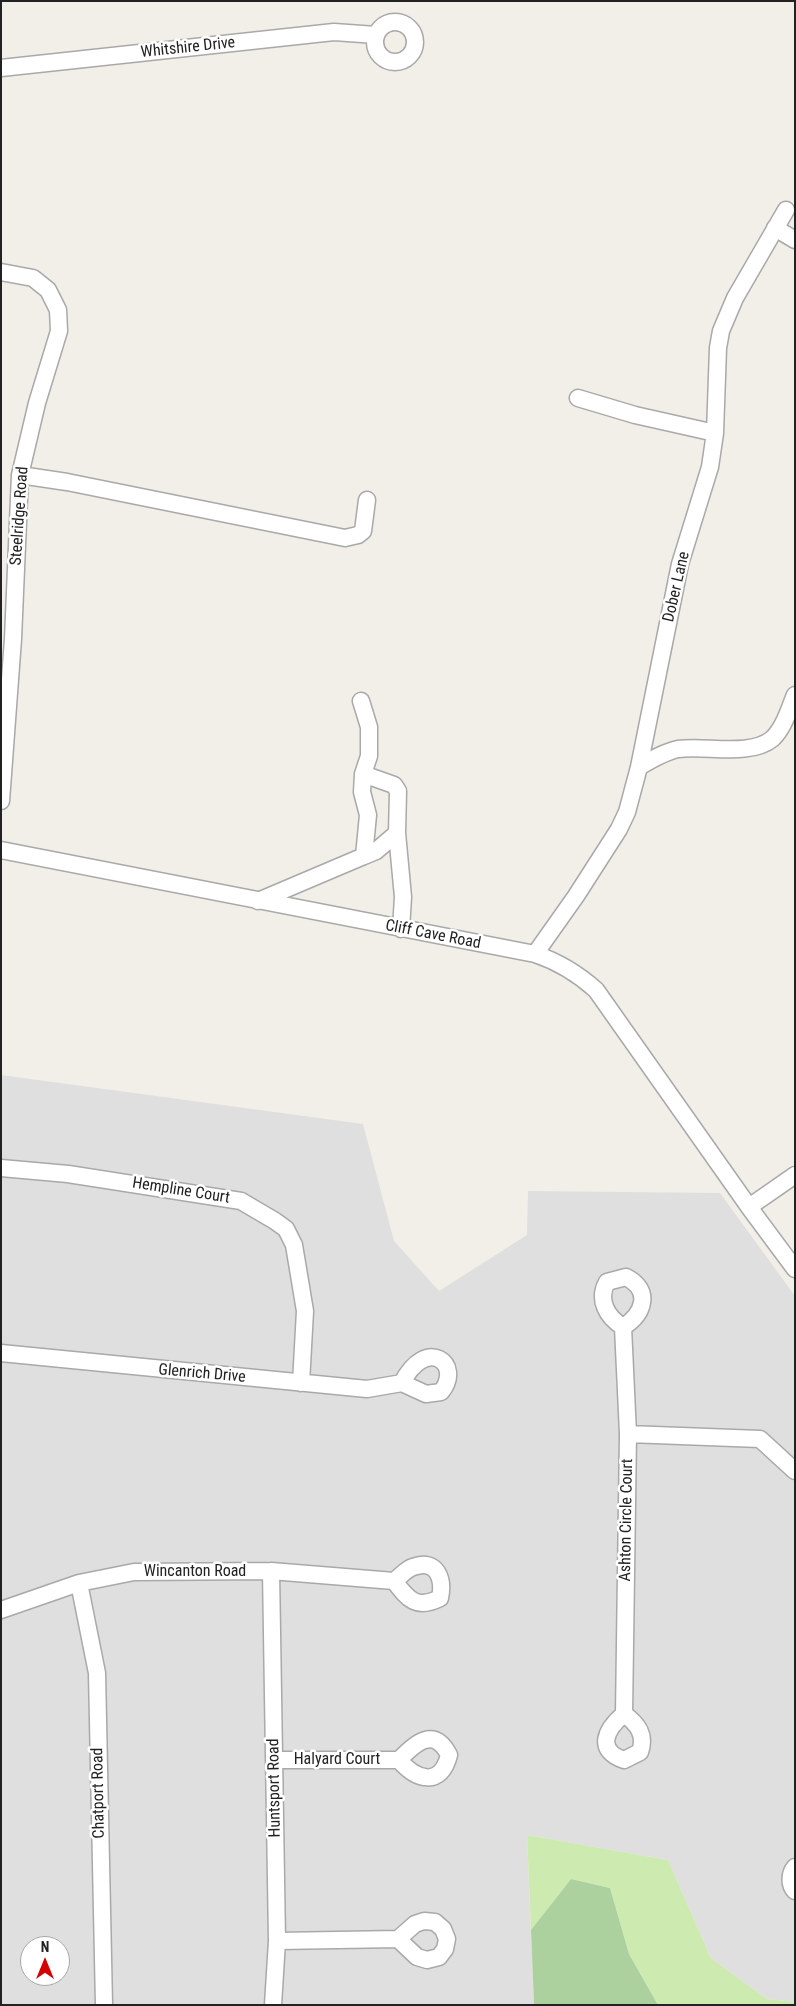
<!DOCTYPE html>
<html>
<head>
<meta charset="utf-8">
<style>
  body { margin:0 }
  #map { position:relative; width:796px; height:2006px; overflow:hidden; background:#f2efe9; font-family:"Roboto Condensed",sans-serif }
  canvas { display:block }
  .frame { position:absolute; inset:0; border:2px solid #222; pointer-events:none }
  .north { position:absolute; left:20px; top:1936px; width:50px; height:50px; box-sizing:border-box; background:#fff; border:1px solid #a7a7a7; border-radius:50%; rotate:0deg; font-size:14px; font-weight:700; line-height:20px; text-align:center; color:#222 }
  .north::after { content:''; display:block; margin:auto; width:18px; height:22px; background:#d40000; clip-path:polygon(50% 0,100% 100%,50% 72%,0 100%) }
</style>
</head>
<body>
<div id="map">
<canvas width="796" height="2006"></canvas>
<div class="frame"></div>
<div class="north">N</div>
</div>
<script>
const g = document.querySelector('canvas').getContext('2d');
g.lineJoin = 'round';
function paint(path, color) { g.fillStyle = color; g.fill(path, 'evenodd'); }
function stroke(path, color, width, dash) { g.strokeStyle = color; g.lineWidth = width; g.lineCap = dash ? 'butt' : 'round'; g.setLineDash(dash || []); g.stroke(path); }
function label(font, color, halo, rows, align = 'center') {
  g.font = font + ' "Roboto Condensed",sans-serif'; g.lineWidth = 5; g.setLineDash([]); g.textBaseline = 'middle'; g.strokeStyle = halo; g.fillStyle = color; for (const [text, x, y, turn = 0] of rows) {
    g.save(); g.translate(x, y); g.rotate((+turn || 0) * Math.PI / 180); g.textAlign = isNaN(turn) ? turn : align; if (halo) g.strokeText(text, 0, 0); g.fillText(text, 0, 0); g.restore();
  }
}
const residential = new Path2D(`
  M1,1075l362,49 31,117 45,50 88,-56 1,-44 192,2 75,103v706l-28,-3 -56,-41 -43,-98 -141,-25 7,170h-533zM30,1946h30v30h-30z`);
const grass = new Path2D(`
  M527,1835l141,25 43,98 56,41 28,3v3h-137l-29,-51 -19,-66 -39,-9 -40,51z`);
const forest = new Path2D(`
  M571,1879l39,9 19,66 29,51h-124l-3,-75z`);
const minor = new Path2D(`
  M375 42a20 20 0 1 1 40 0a20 20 0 1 1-40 0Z
  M1,68l333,-36 42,3
  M775,228l20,12
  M1,272l32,6 15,12 10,20 1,21 -22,72 -17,72 -7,164 -12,162
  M578,398l57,17 80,18
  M20,475l47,7 278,56 13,-3 5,-4 4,-31
  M639,767c12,-7 25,-15 39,-18 27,-4 72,8 94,-10 12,-11 17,-30 23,-44
  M363,774l31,11 4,6 -1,42 6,64 -2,32
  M1,850l534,104c24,8 42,19 61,36l153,217 46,-32
  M364,856l12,-5 21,-18
  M258,901l106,-45 4,-41 -6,-23 1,-18 6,-18v-29l-8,-26
  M535,954l41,-58 43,-67 8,-17 12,-45 41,-203 30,-97 5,-34 3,-85 3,-17 14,-33 51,-88
  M1,1168l67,6 173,27 34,20 11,8 8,16 11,66 -4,72
  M749,1207l46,62
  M623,1327c-16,-10 -26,-27 -16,-45l19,-5c26,13 18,37 -3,50l5,107 -4,280c14,10 22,21 16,38l-16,8c-29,-10 -18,-31 0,-46
  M1,1353l366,36 35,-6 24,11 15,-2c23,-28 -15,-57 -39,-9
  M628,1434l132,5 35,32
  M271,1571l6,370 -4,64
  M79,1583l18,90 7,332
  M1,1610l78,-27 55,-11 137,-1 123,10c6,-4 12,-12 19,-14 24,-9 31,12 27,31 -24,12 -32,1 -46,-17
  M274,1760h125c16,-17 35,-34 50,-5 -8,32 -32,26 -50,5
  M795,1867c-6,7 -6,18 0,24
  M277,1941l121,-2 17,-15 9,-3 11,1 8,7 4,10 -2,10 -6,8 -12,3 -10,-3 -19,-18`);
const streetNames = [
  ["Whitshire Drive",188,48,-6],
  ["Steelridge Road",20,516,-86],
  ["Dober Lane",677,587,-77],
  ["Cliff Cave Road",433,935,11],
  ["Hempline Court",181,1191,9],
  ["Glenrich Drive",202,1374,5],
  ["Ashton Circle Court",627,1520,-89],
  ["Wincanton Road",195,1572],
  ["Halyard Court",337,1760],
  ["Huntsport Road",275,1788,-91],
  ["Chatport Road",99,1793,-91]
];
paint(residential, '#e0dfdf');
paint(grass, '#cdebb0');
paint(forest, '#add19e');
stroke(minor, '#a9a9a9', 19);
stroke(minor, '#fff', 16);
label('16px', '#222', '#fff', streetNames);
</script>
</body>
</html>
